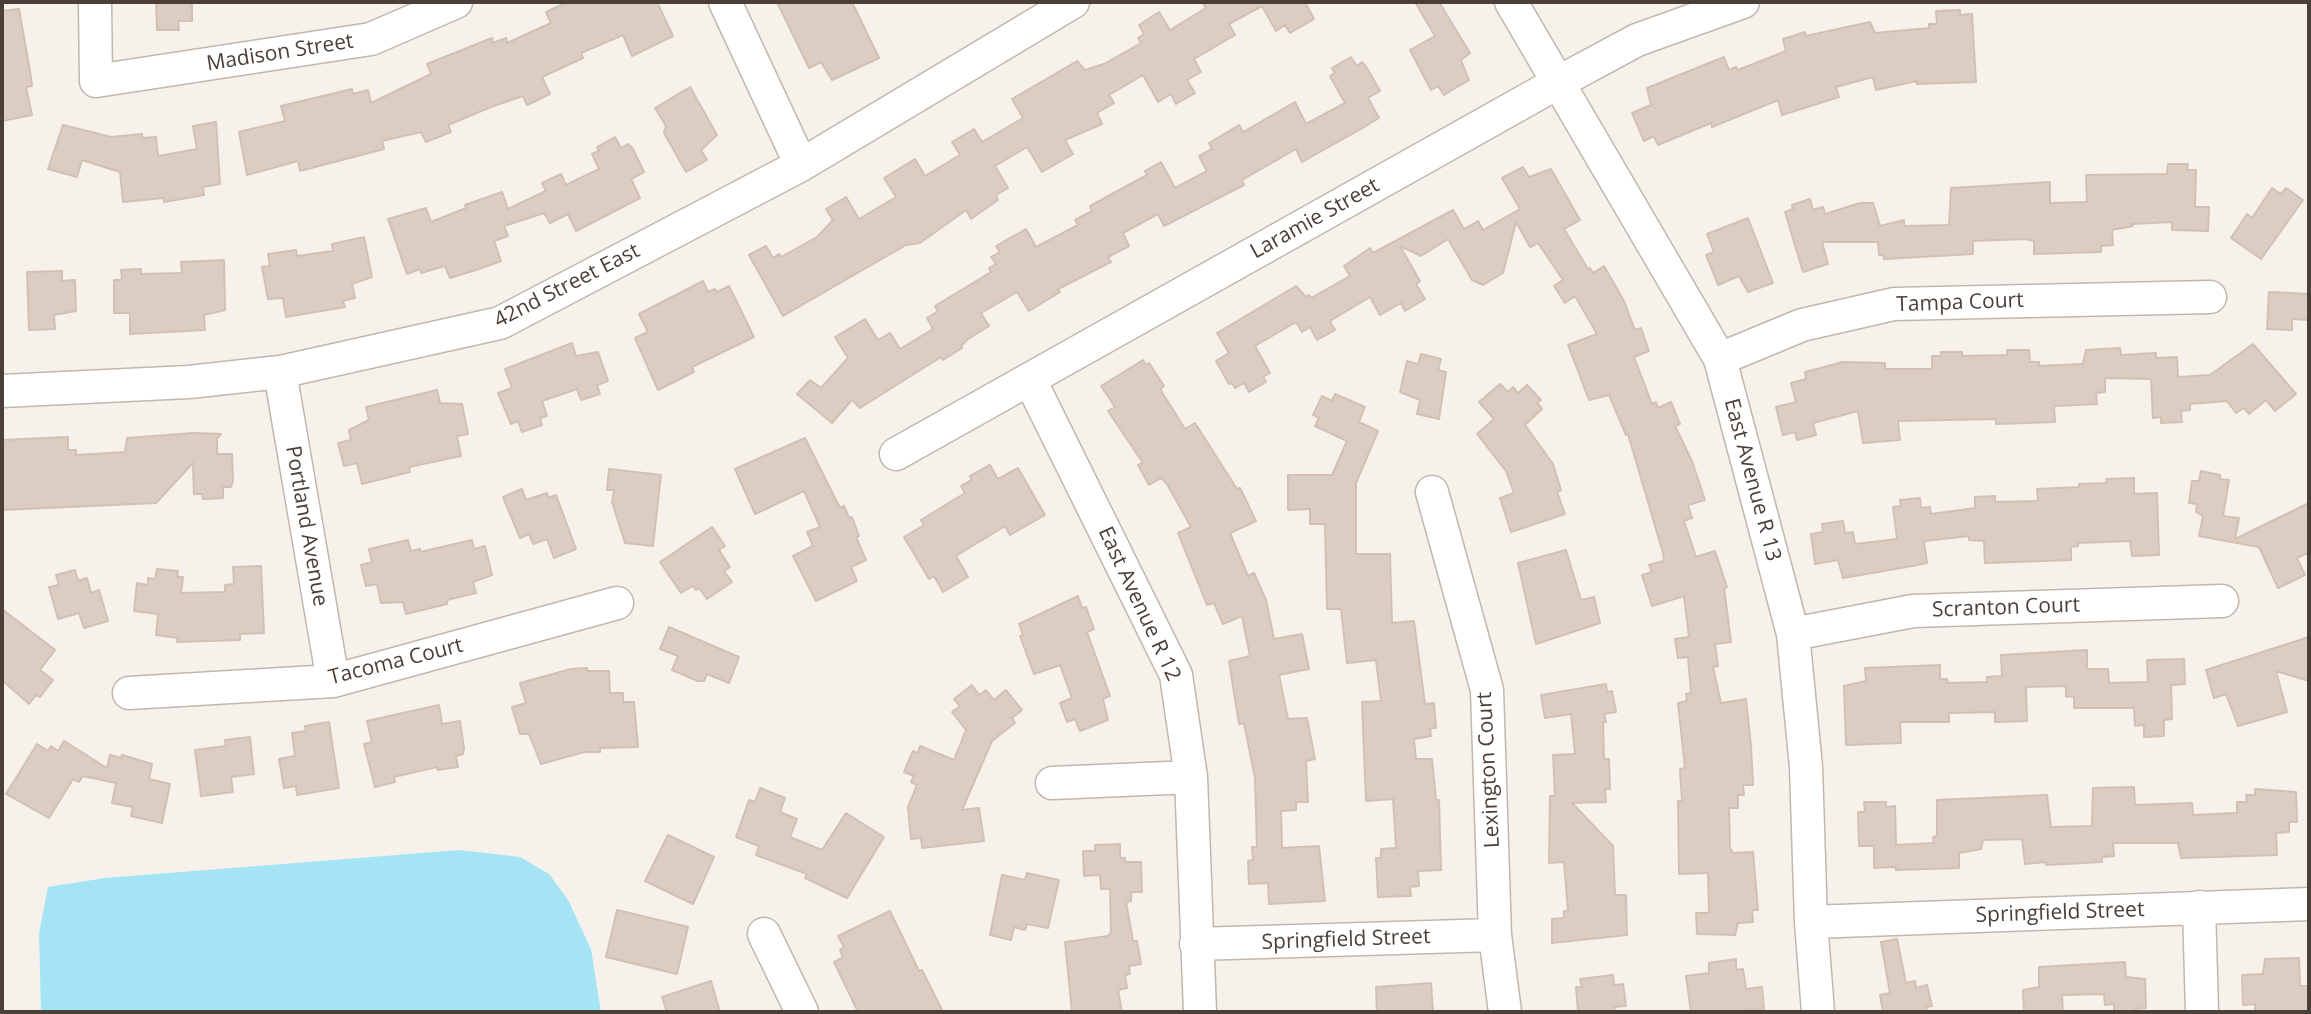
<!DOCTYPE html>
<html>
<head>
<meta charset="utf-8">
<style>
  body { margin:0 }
  #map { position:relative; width:2311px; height:1014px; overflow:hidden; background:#f6f1eb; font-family:"Open Sans",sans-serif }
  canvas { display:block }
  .frame { position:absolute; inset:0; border:4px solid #4b4038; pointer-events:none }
</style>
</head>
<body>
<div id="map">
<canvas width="2311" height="1014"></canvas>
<div class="frame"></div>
</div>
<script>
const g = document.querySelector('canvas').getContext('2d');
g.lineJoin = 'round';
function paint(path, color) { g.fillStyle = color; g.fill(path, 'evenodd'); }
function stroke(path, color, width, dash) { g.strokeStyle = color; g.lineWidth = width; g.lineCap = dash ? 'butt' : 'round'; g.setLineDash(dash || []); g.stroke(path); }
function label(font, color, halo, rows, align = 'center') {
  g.font = font + ' "Open Sans",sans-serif'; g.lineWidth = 5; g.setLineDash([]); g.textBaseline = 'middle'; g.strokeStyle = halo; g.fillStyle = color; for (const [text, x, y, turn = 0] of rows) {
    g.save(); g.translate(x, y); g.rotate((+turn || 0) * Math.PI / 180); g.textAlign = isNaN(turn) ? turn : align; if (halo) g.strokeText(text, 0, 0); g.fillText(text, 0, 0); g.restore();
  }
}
const water = new Path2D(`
  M460,850l60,7 29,17 19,26 23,49 10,63h-560l-2,-79 9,-46 57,-9z`);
const building = new Path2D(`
  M156,2h36v19h-14l1,9h-22z
  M568,2h89l16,34 -41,20 -9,-21 -42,18 2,5 -41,19 8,17 -23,11 -4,-9 -32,11 -43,18 3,7 -25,10 -5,-10 -39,9 2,8 -84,22 -2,-10 -51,14 -8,-43 46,-11 -4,-15 71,-17 1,5 15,-4 3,13 60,-29 -4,-10 65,-26 1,5 13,-5 1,5 44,-20 -5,-11z
  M777,2h75l27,56 -47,22 -11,-18 -12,6z
  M1202,2h103l9,17 -24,14 -5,-8 -9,6 -14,-25 -33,18 6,11 -41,24 7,13 -14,8 8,13 -19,11 -5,-10 -13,8 -15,-27 -34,20 5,8 -17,10 5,11 -37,16 8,14 -31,18 -15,-25 -32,19 13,22 -12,7 2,5 -27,19 -5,-9 -46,33 -14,2 -123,71 -34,-61 17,-9 7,12 6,-4 2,3 36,-20 16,-17 -7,-11 20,-12 13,22 37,-22 -12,-19 31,-19 10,17 35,-21 -8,-13 22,-13 8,13 41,-24 -11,-19 65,-38 8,9 19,-6 37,-21 -3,-5 6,-4 -5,-9 20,-13 11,18 36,-22z
  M1415,2h24l31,51 -9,7 8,20 -25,15 -6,-9 -7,4 -21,-40 25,-14z
  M19,9l12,68 1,9 -6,1 6,28 -30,6v-110z
  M1960,10v5l12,-1 4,68 -59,2v-3l-41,9 -3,-13 -37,10 3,10 -57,18 -4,-15 -66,27 -1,-4 -53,22 -4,-9 -10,5 -12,-28 19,-8 -4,-17 77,-31 5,13 7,-3 2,3 48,-19 -3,-12 22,-7 1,4 64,-14 5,11 54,-5v-4h8l-1,-13z
  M1351,57l6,9 5,-4 5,6 13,23 -12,7 11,20 -18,11 -59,33 -6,-13 -54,31 2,5 -80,41 -6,-12 -35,19 6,13 -21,11 3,5 -53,27 2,3 -31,19 -12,-19 -36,21 8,13 -21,13 -7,7 1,2 -19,12 -2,-3 -81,51 -8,-8 -20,23 -35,-29 13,-14 11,8 27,-30 -13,-21 30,-18 13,21 12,-7 10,16 33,-20 -6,-11 11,-7 -3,-5 56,-34 -2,-4 7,-4 -5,-7 9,-5 -4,-6 30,-17 10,18 42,-22 -3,-5 17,-9 -2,-5 57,-31 -2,-4 16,-9 14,26 32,-17 -8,-15 13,-7 -3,-6 30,-18 4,7 52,-30 11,22 39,-21 -15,-27 5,-3 -3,-5z
  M690,87l27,48 -16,15 6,10 -21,12 -22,-39 2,-7 -11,-18z
  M216,122l4,62 -17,3 1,8 -40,7v-4l-41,4 -3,-30 -38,-12 -5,17 -29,-8 15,-44 48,12 31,-3v4l14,-1 2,19 39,-7 -4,-23z
  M615,137l6,11 7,-4 5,5 11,23 -13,7 9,19 -64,33 -8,-17 -18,9 -6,-10 -40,13 4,10 -14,5 7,20 -22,8 -29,9 -5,-12 -24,7 -1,-4 -13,5 -19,-55 38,-11 5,14 35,-14 -1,-3 37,-13 6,17 38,-18 -4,-8 19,-9 5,11 33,-16 -7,-15 7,-3 -2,-4z
  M2168,164h20l-1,6h9l-1,37h14l-1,24 -36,-1v-8l-40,2 1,2 -21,4 1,15 -12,1v6l-67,2v-13l-9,-2 -52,2v13l-89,5 -1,-4h-4l-1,-13h-56l6,22 -25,8 -18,-60 8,-3 -1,-4 18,-6 3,11 10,-3 2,7 35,-11h13l7,23 24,-6v6l45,-1 2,-37 99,-6v21l37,-1 -1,-27 81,-1z
  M1523,167l6,10 22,-8 29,51 -16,9 24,40 2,-1 3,5 11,-7 20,35 11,29 6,-2 8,23 -15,6 18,47 4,-2 2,6 13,-6 9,22 -5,2 17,35 13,39 -17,5 4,13 -8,3 12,36 19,-6 12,36 -3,1 7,54 -16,2 3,22 -5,1 8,36 25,-4 5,47 2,39h-10l1,10h-6v13h-9l1,40 3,5 20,-1 5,58h-6l1,12 -15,1 -3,12 -38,-1 -1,-21h13l-1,-40 -29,1 -1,-73h4l-2,-32 5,-1 -7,-65 9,-2 -1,-7 5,-1 -3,-36 -10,1 -3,-19 14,-2 -5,-41 -32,10 -10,-31 10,-3 -3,-7 15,-4 -1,-8 -35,-119 -2,1 -17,-40 -20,5 -21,-55 29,-11 -22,-38 -10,7 -11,-17 9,-6 -25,-37 -8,4 -14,-25 -13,51 -20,12 -11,-5 -24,-41 -27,17 -21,-10 20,35 -4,3 9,15 -20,12 -4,-8 -21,12 -10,-18 -40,24 5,9 -18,10 -7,-13 -8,5 -6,-10 -41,24 15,27 -7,4 3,5 -17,10 -5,-9 -9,5 -3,-5 -3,1 -13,-23 13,-8 -12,-20 79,-47 10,11 3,-2 2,3 39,-22 -6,-10 26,-18 3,5 80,-43 11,19 14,-8 5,9 37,-21 -18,-31z
  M2272,188l9,6 5,-6 17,12 -42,59 -30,-21 16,-24 5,4z
  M1748,218l25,65 -25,9 -9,-16 -21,9 -12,-30 8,-3 -7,-18z
  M364,237l8,40 -20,7 3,14 -12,3 2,6 -59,10 -3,-19 -15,1 -6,-32 8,-1 -2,-12 28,-4 1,6 36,-5 -1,-7z
  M224,260l1,50 -21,5 1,15 -75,4v-21h-16v-33h8l-1,-10 20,-1v5l41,-1 -1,-11z
  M62,271v10l13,-1 1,31 -22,4 1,14 -26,1 -2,-58z
  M703,281l5,11 7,-3 2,3 12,-6 25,51 -62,30 2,5 -36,18 -23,-52 13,-6 -9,-18z
  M2269,292l40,2v26l-17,-1v11l-25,-1z
  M572,343l4,13 22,-4 10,29 -11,4 3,9 -19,6 -4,-11 -35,12 5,15 -7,2 2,7 -20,7 -4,-11 -7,3 -13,-31 14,-5 -7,-19z
  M2253,344l43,50 -21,17 -9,-11 -17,14 -5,-6 -8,5 -9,-12 -37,3v6l-9,1 1,11 -21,1v-6l-8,1 -2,-39 -46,-1v14l-9,1 1,11 -43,2 1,16 -59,2v-5l-98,2 2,19 -37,3 -5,-32 -45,12 3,12 -19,5 -2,-8 -12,3 -7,-28 20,-5 -5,-19 15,-4 -1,-7 38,-10 42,1v6h47v-13h9v-4h21v4l45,-1v-5h22l1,12h9v4l44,-2 3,-14 34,-2 1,7 35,-2v5l21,-1 1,20 32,-2z
  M1421,354l20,5 -3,11 8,2 -7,47 -22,-5 3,-14 -20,-8 7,-31 11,3z
  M1143,360l3,5 3,-2 15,23 -4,3 25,40 10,-6 42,66 3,-1 16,33 -26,12 18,43 6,-3 12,27 8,39 28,-5 7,35 -30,6 9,44 19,-1 8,41 -9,2 2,41h-12v8l-15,1 1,37 37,-2 6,55 -56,3 -1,-21 -19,1 -1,-23 5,-1 -1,-13h5l-2,-69 -11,-55 -5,1 -10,-63 21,-5 -8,-40 -19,8 -9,-21 -7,2 -29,-72 13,-6 -24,-43 -6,-6 -12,7 -11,-20 5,-2 -35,-52 7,-4 -14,-21z
  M1500,384l8,8 5,-5 5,6 9,-8 14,15 -4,3 5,6 -17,16 28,39 8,26 -4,2 8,22 -54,18 -11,-34 14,-5 -8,-22 -29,-37 17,-15 -15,-17z
  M437,390l3,13 22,1 6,30 -11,2 4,20 -52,11 1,5 -48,12 -5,-21 -13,3 -6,-23 13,-3 -2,-10 20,-10 -3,-13z
  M1335,394l30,13 -6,15 19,9 -22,52v71h34l2,69 22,-2 11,83 9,-1 2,25h-6l1,8 -17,3 2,20h16l4,41h3l2,70 -23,1 1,15 -9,1 1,9 -33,1 -2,-39h5v-9l15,-1 -3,-49 -27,2 -4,-99 19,-1 -5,-41 -29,3 -6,-54h-14l-2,-85h-15v-15l-22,1v-35h44l15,-34 -32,-15 4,-8 -6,-3 9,-19 10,5z
  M194,433l27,1 -4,5v15h15l1,27 -2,6h-8v11l-20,1 -1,-5h-8l-1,-31 -37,40 -154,7v-70l66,-3v13h8v5l49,-3 2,-14z
  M805,438l35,70 4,-2 5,12 3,-1 7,19 -3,1 10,23 -15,7 6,14 -41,20 -23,-45 20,-10 -6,-14 13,-5 -16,-36 -49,23 -20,-45z
  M990,465l8,14 20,-11 27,47 -35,20 -5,-9 -49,30 12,21 -25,15 -9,-16 -5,3 -25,-42 20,-12 -3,-5 44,-27 -4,-7 11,-6 -2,-4z
  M609,469l52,6 -8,71 -28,-3 -13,-41 2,-12h-7z
  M2201,471l19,4v4l9,1 -6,36 16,2 -4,21 74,-36v49l-12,6 8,17 -27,13 -19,-41 -60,-11 4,-20 -7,-4 1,-8 -8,-1 3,-22h7z
  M2134,478v16l23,-1 2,62 -27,1 -2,-15 -52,2v3l-7,1v13l-86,3 -1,-22 -15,-1v-4l-45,5 3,22 -20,4 -64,11 -5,-18 -23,4 -4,-30 12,-2 -1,-8 21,-3 2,12 8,-1 2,12 42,-5 -4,-32 8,-1 -1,-6 20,-2 1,10 9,-1 1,7 44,-6v-11l20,-1v6l43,-1 -1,-12 42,-2v-3l28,-1 -1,-4z
  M522,489l4,11 21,-7 1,5 8,-3 20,54 -22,9 -7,-19 -14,5 -4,-10 -9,4 -17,-41z
  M712,527l13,19 -6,4 11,17 -6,4 8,11 -25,17 -8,-11 -3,2 -3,-4 -12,7 -21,-31z
  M408,540l3,11 9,-2v3l52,-12 2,9 11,-3 7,29 -19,7 3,11 -29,7v4l-41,10 -3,-12 -22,1 -4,-19 -11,2 -5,-21 11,-3 -3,-13z
  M1566,550l15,50 13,-3 6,26 -64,21 -18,-81z
  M261,566l3,67 -24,1v6l-63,2 1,-4 -22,-3 2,-21 -24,-3 3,-28 11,2v-7l7,1 2,-10 21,2 -1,6h6l-2,16 44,-1v-7l9,-1 -1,-17z
  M75,570l3,11 9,-3 4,15 8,-3 9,31 -24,7 -5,-15 -21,6 -9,-32 10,-2 -3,-10z
  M1078,596l4,12 4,-1 8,22 -7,3 23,64 -7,3 5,21 -28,11 -5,-12 -8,3 -7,-19 12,-5 -12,-33 -26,9 -14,-38 3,-1 -4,-11z
  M2,609l53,41 -15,20 13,10 -13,17 -4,-2 -7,9 -27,-24z
  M669,627l70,30 -10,26 -22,-9 -3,7h-6l-26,-11 6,-14 -18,-7z
  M2309,637v44l-33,-10 11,41 -49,14 -12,-32 -12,4 -8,-28z
  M2087,650v19h21l1,14 39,-1 -1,-22 37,-1 1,25 -14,1 1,34 -8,1v16l-20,1v-12l-9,1 -1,-18h-60v-12l-8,1v-11l-40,1 1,34 -32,1v-10l-46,1v9h-49l1,21 -55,2 -2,-59 22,-5 -1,-13 75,-3v14h7l1,4 39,-1v-5l15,-1 -1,-21z
  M587,668v3h22l1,22h13v9h11l4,45 -38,1v4h-16l-43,12 -12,-30h-9l-8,-27 14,-4 -6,-20 51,-14z
  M1606,684l1,8 5,-1 4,21 -12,2 2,8 -3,1 1,36h5l1,30h-5l1,13 -34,1 41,43 2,49h11l1,40 -75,8v-24l12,-1v-7h4l-4,-49 -15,1 1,-67h5l-2,-41 22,-1 -4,-40 -26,4 -4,-23z
  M972,685l7,10 7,-5 8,10 12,-10 16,20 -10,8 3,5 -23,18 -30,69 17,-2 5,33 -62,7 -1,-10 -10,1 -3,-32 9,-22 -6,-3 3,-6 -10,-4 9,-21 5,2 2,-7 34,14 12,-30 -14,-18 8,-6 -6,-7z
  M439,705l3,19 18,-3 4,27 -1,6 -7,2 2,11 -20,3 -1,-3 -43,10 1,5 -20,5 -11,-43 8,-2 -5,-21z
  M329,722l10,66 -42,7 -1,-9 -12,2 -5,-29 16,-3 -3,-23 14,-2 -1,-5z
  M250,737l4,37 -23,3 2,15 -32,4 -6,-46 31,-4 -1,-6z
  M64,741l43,27 3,-13 11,3 1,-3 30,9 -3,15 21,5 -8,39 -31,-7 2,-9 -21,-4 4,-20 -33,-7 -4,6 -6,-3 -24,39 -43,-24 31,-50 11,7 3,-5 7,5z
  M2134,787l1,18 57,-2 1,12 44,-2v-11h10l-1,-7h9v-6l41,3 1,30h-8v10l-13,1 1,22 -96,3 -3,-15h-65l1,13 -12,1v5l-56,3v-3l-21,2 -3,-25 -39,1 -2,9 -22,4v15l-63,2v-3l-22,1v-22h-15l-1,-34h7l-1,-10h22v5l9,-1 1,39 38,-2 -1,-6 4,-1v-36l110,-5 4,32 41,-1 1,-38z
  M760,788l25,10 -5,14 17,7 -7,18 32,13 24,-37 38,24 -37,61 -42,-20 2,-4 -51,-19 3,-9 -23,-9 13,-37 6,2z
  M668,835l46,22 -21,47 -48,-23z
  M1120,844v14h5v4h16l1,30h-11v9l-5,1 7,39h4l4,23 -12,2 1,8 -5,1 2,13 -9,2 4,22h-50l-7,-70 43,-6 3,-4 -1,-43h-9l-1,-14 -16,1 -1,-25h12v-6z
  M1027,873l32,7 -11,48 -21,-4 -2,6 -11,-3 -3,13 -21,-5 12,-60 23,5z
  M617,910l71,17 -11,47 -71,-17z
  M890,911l29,60 3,-1 21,42h-85l-24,-50 9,-5 -3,-7 4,-3 -6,-11z
  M1897,939l9,44 9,-2 1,7 11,-3 5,21 -6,1 1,5h-44l-3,-17 10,-2 -9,-51z
  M2299,958l1,28h9v26h-54v-8l-12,1 -1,-30 21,-1 2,-15z
  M1736,959v11l7,-1 3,20 16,-2 2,23 -73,2 -5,-36 23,-3v-10z
  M2125,962l1,15 19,2 1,29 -11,1v3h-21v-8l-9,1 -1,-11 -42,1 1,17h-39l-1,-22 16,-3v-20z
  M1613,975l1,10 9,-1 3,22 -12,1 1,5h-37l-2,-25h6l-2,-8z
  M711,981l9,31h-53l-5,-15z
  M1431,983l2,29h-56l-1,-25z`);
const minor = new Path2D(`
  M95,2l1,79 275,-42 85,-37
  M725,2l76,163
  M1511,2l209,357 73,275 13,133 5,155 7,90
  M1720,359l82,-34 92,-21 316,-7
  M280,372l53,309
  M1030,380l146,295 15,102 9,235
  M2,391l187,-9 91,-10 220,-49 301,-158 272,-163
  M896,454l663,-372 78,-42 106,-38
  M1432,492l55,198 8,245 10,77
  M1793,634l120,-23 309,-10
  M129,693l204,-12 284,-78
  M1052,783l139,-6
  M2199,907l3,105
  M1811,922l498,-18
  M764,934l38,78
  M1196,944l299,-9`);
const streetNames = [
  ["Madison Street",280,53,-9],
  ["Laramie Street",1315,219,-29],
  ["42nd Street East",567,286,-27],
  ["Tampa Court",1960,303,-2],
  ["East Avenue R 13",1752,480,75],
  ["Portland Avenue",306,526,80],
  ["East Avenue R 12",1139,604,65],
  ["Scranton Court",2006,608,-2],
  ["Tacoma Court",396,662,-14],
  ["Lexington Court",1489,770,-93],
  ["Springfield Street",2060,913,-2],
  ["Springfield Street",1346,940,-2]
];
paint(water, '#a5e4f5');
paint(building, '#dccdc2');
stroke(building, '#d4c0b2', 2);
stroke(minor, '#c3b7ad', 35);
stroke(minor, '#fff', 32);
label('21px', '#4b4038', '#fff', streetNames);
</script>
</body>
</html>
